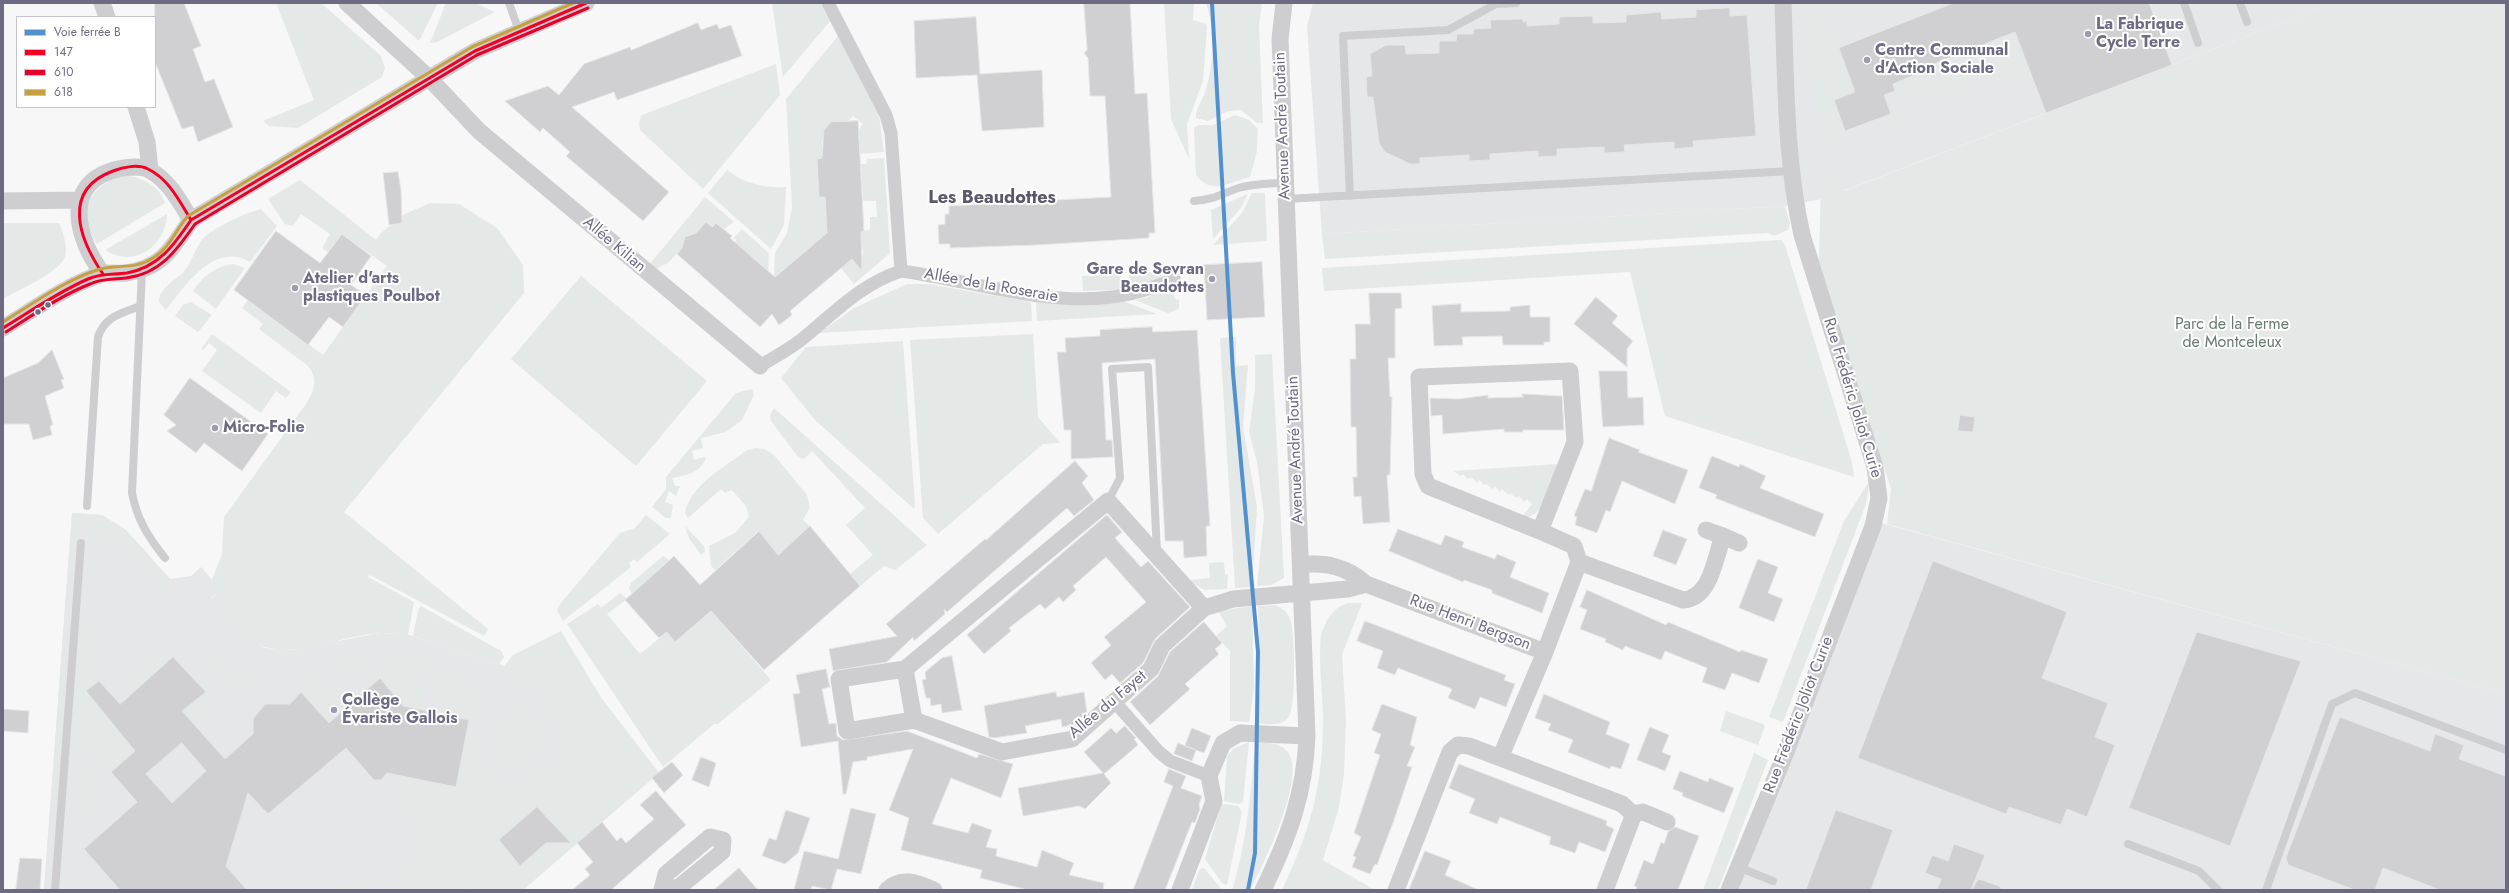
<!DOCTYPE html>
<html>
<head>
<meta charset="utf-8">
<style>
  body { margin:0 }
  #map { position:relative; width:2509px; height:893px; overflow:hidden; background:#f7f7f7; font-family:Jost,sans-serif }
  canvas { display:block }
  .frame { position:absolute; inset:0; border:4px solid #6d6a84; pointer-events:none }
  .legend { position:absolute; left:16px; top:16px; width:140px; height:92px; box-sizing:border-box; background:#fff; border:1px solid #c5c3ce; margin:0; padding:5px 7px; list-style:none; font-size:12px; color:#6d6a84 }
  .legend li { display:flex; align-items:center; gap:8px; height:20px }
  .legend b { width:20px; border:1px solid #c5c3ce }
</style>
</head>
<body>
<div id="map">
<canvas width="2509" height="893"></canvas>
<div class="frame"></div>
<ul class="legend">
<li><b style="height:5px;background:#5291ce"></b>Voie ferrée B</li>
<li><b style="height:5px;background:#f50024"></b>147</li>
<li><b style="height:5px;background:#e4002b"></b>610</li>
<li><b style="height:5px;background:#c6a140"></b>618</li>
</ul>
</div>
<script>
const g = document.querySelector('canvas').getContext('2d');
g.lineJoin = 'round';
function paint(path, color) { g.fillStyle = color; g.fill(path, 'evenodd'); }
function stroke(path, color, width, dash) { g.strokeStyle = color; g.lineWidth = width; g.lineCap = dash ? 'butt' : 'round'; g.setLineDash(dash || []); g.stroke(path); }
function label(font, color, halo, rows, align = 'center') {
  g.font = font + ' Jost,sans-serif'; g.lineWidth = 4; g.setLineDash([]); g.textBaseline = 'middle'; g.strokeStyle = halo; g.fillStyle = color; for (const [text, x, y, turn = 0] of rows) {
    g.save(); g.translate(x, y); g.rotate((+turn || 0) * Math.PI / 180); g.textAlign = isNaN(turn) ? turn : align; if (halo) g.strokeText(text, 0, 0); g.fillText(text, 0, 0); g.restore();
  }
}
const built = new Path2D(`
  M1313,3h1020l-511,196 -37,7 -463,28 -15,-208z
  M72,513l30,2 24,15 44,49 21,-3 10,-9 20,23 -10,8 27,34 27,16 27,2 88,-17 26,1 19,6 177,59 57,74 -136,117h-479z
  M1874,521l632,173v196h-777z`);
const green = new Path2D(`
  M276,3h45l60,53 4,12 -3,9 -84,51 -29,-2 -6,-5 51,-21z
  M376,3h62l-19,38z
  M446,3h29l20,9 -58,30 -7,1z
  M772,3h48l10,18 -47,56z
  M1164,3h30l-1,17 13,4 1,3 -4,54 -16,43 2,35 -18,-40z
  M1206,3h56l-3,22 4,98h-6l-16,-13 -13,1 -20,10 -12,-3c-1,-9 8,-20 10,-29 8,-26 9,-60 0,-86z
  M1834,3h14l-22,9 29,80 -21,8 11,31 56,-23 5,1 7,19 -11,4 -6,-15 -70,26 5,17 -11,4 -9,-133c3,-15 9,-23 23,-28z
  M2333,3h173v691l-619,-170 4,-35 -72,-228 2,-81 16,-6 7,17z
  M2012,27l18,53 -6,5 -6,-14 -30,11 5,15 -3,1 -19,-49z
  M838,36l41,79 5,37 -24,2 -1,-24 4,-6 -10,-8 -5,5 -17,1 -6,19h-3v17l-5,1 8,38 2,40 -9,4 -44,36 1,-24 12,-20 5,-26 -6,-108z
  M776,64l4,31 -77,94 -63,-59 -1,-8 3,-7z
  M1972,67l13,34 -3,1 -7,-15 -45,17 5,15 -3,2 -12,-34z
  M1917,74l3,9 -7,3 1,4 -17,6 -4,-12z
  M1235,115l14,5 9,9 -1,22 -7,26c-20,5 -38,19 -54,-2l-2,-47 4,-3h15z
  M884,158l6,95 -36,31 -13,-16 11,-9 2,3 9,-8 -2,-22 9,-3v-12h7l-1,-16h-13l-2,-37h5l1,-5z
  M727,170c17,14 38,18 59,17l-2,38 -13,24 -63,-56z
  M129,176c16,3 31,11 36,27l-68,41c-22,-32 -5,-65 32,-68z
  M300,180l76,60 5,-7 24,-19 25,-11 29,1 38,24 26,37 1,28 -180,219 144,117 -4,7 -114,-61 -2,2 46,25 -6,33c-15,-2 -29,-3 -43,0 -46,7 -85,31 -127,-3 -10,-9 -18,-23 -27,-33l9,-9 -8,-10 10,-26 2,-37 82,-113c8,-13 13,-25 2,-38l-49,-37 4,-5 -21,-16 6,-8 75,55 64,-89 -45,-32 -14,18 -6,-4 8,-14 -29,-20 -8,12 -8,-2 -17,-25z
  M1252,193h13l2,48 -54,4 29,-32z
  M1248,194l-8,15 -27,30 -2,-29z
  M705,197l29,25 -10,7 -7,-6 -23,12 -2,-1 -6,2v8l-18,19 -15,7 -4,-5z
  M1785,206l5,18 -2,6 -14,6 -6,-3 -443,26 -3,-25z
  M261,209l16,17 -27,36c-36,-21 -65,24 -84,48l-7,-8c1,-16 17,-21 26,-32 7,-9 10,-21 17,-30 9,-12 44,-27 59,-31z
  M167,214c-1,32 -33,55 -62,36z
  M3,223h56c4,9 9,24 6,34 -6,16 -47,33 -62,42z
  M742,229l27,24 -1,27 -33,-38 1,-2 -2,-2z
  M1781,240l4,5 67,217 2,15 -189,-61 -35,-144 -306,19 -2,-23z
  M233,264l12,4 -29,41 -23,-18c9,-14 23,-25 40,-27z
  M1167,272l-17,11 -20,5 -1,-15z
  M1120,274l1,16 -38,1 -1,-15z
  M581,276l126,105 -71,85 -125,-107z
  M907,284h21l103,18 1,19 -213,12 35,-25z
  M1166,286l6,4 3,9 4,1v9l-11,4 -33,-13 13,-3z
  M191,302l21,13 -14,17 -23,-16 8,-11z
  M1036,302l35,3 54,-3 32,12 -120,7z
  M212,334l79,58 -5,6 -10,-7 -15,22 -59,-42 15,-21 -8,-7 -6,7 -2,-1z
  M1033,334l5,83 22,26 -17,1 -105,90 -15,-16 -13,-178z
  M1236,337v29l12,-1 -5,62 14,80 -5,80 -17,1 -15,-250z
  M903,341l12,163 -1,5 -99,-89 -34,-42 25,-31z
  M1272,354l12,224 -13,7 -14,1 7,-70 -7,-54 -8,-30 6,-43v-34z
  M752,389l2,6 -12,25 -16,12 -25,6 2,10 -11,3 2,9 10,-3 2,2c-8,15 -19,16 -34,19l3,8h5l-4,10 -7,-5 -4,11 8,3 -2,13h-5l-14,-11 14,-18v-12l70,-84z
  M774,408l153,137 -32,25 -11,-4 -24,20 -10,-12 23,-19 -27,-30 19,-17 -53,-57 -8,8 -6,-2 -27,-36 -1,-6z
  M756,448l9,1 9,6 33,40 3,12 -7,13 7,6 -32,29 -20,-24 -43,39 -4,-4 -2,-20 26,-13 14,-16 -3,-11 -14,-16 -7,3 -4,-4 -33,29 -3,-5c6,-29 40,-46 62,-63z
  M1558,464c-7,20 -12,54 -37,54l11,-14 -5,-5 -3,3 -5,-6 -3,2 -6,-5 -1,2 -7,-6 -2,3 -5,-6 -3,3 -5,-5 -3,1 -5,-5 -2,3 -6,-6 -3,2 -5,-5 -3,2 -6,-5z
  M1870,480l-4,24 -83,218 -14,-5 75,-196z
  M72,513l30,2 24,15 44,49v15l13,18 -2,2 -66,-79 -14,12 -8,-2 -3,-4 2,-17 -16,-1 -26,367h-6z
  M646,515l24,19 -33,28 -3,-3 -5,4 2,4 -68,54 -6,-11 3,-6 60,-71 15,-5z
  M685,526l19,20 1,6 -4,3 -12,-17z
  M663,556l6,4 -37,34 -3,-6 2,-5z
  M91,559l9,11 -12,11 10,12 -10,9 -5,-3 3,-36z
  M1222,562l2,1 1,11 3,1 -1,14 -22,1 -15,-8 1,-2 19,-2 -1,-15z
  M620,593l7,6 -20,15 33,40 27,-22 8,10 36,-31 60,69 -53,44h-4l-51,43 -96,-143 31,-20 3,4z
  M1348,603h14l-20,52 4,65 -2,54 -5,33 -16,53 52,30h-93c28,-59 41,-104 41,-170 0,-28 -5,-57 -2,-85 5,-15 11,-27 27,-32z
  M1275,605c7,3 12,6 15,14 5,13 7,90 -2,99 -8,9 -20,6 -32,5l4,-35 -2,-82z
  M421,606l80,45 3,6 -5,7 5,2 9,-11 48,-24 41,68 57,74 -137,117h-52l-2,-2 -3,2h-74l5,-24 30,-28 -26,-30 -3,-7 3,-26 55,11 14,-66 -30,-6 -4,-33 2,-20c13,5 35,11 41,25 10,27 -23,56 14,84 8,6 18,10 28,9 14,-1 24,-9 32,-20 18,-27 -4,-56 -27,-71 -9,-6 -19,-9 -27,-15l-1,-9 -84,-28 5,-26z
  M1252,606l2,83 -5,33 -19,-1v-70l-14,-15 11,-10 -9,-15z
  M88,625l10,8 -4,9 9,14 -14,11 10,14 -12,10 33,41 -15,39 -27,-32 -4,-9 7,-100z
  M389,647l-35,30 -23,-7 -6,-12 32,-7z
  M399,648l27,7 -4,55 -19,-4 -23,-28 -13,12 -5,-11z
  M160,651l18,1 9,5 1,5 -5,5 -10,-10 -40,36c-3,-21 9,-32 27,-42z
  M216,654l32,17 3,9 -3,9c-4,2 -10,5 -15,3 -8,-2 -22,-26 -22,-34z
  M192,667c12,10 24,28 26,43l-22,16 -14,-15 24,-19 -20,-21z
  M320,675l6,3 17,29v3l-14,13 -39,-43z
  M488 736a29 29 0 1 1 58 0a29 29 0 1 1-58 0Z
  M1726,711l37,13 2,2 -7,19 -38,-14z
  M123,735l27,3 -42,37z
  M1249,742l-6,60 -4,2 -15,-3 3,-44 6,-8z
  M1255,742c11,1 24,0 32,9 21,23 -24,115 -37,139h-18c15,-47 19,-99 23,-148z
  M1754,753l14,7 -50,130h-15z
  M78,772l15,2 7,20 -7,20 -12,5 -11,-2 -1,-12 10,12 6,-6 -5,-6 6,-5 -5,-7 6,-5 -12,-13z
  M1224,804l14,2 4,6 -15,73 -5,-2 -17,-24 16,-54z
  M1202,868l3,1 17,21h-30l7,-19z
  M358,878l10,12h-35l14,-11 4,4z`);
const building = new Path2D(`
  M155,3h29l17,43 -8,3 12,33 9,-3 19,48 -35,15 -5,-16 -11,3 -27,-67z
  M1084,3h46l5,91 12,-1 8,140h-6v5l-113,7 -86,3v-4h-11l-1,-19 7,-1v-10h4v-8l162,-9 -6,-101h-15l-2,-38 -4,-5 3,-3z
  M1954,3h195l23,62 -126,48 -31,-81 -99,39 1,3 -24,10 2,7 -11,4 7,19 -46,17 -11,-31 21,-8 -16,-44z
  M1730,8v8l17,-1 9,121 -63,5 1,6 -20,2v-7l-50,3 1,7 -21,1v-6l-47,2v7l-19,1v-6l-48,3v6l-21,1v-6l-49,3v6h-10l-25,-12 -6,-9 -6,-46h-6l-1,-20 6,-1 -2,-22 16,-9h19l1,9 33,-1v-12h17l1,-7h16l1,-5 17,-1 -1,-8 33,-1v3l4,-1v5l32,-2v-7l34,-1v7l33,-1v-7l35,-3 1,7 34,-2v-7z
  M976,17l4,57 62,-4 2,57 -62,4 -5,-56 -61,3 -2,-57z
  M698,23l3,7 16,-6 2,5 12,-4 11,31 -125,44 -3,-8 -42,15 97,85 -26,29 -77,-65 4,-4 -27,-24 -3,4 -35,-31 43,-15 11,9 25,-31 46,-17 1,3z
  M858,121l6,110 -3,1 1,39 -10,-12 -62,52 2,4 -13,10 -7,-11 -12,13 -83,-73 5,-6 3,-11 11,-4 10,-11 6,5 4,-4 16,13 -2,2 45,39 52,-44 -2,-36h-6l-2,-38 5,-1 2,-28 7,-8z
  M398,172l3,18 1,33 -13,2 -6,-52z
  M276,231l44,32 22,-29 29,22 -20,29 15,10 -23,32 -14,-10 -21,28 -74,-55z
  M1262,262l3,55 -58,3 -3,-55z
  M1369,293h32l1,15 -7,1v49h-7l2,39h2l-2,78h-3l3,47 -27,2 -2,-28 -7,1 -1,-20h4l-1,-50h-5l-1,-68h6l-1,-35h15z
  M1596,297l22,19 -6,7 21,18 -6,8v18l-53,-43z
  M1461,304v8l49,-1v-4l20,-2v12h20v25h-6v3h-41l-1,-9 -40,1 1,8 -29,1 -2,-40z
  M1152,327l1,5 44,-2 13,196h-4l1,30 -23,2 -1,-17h-18l-10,-182 -53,4 4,77h6l1,17 -42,2v-29h-7l-7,-78h9l-1,-14 35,-2v-6z
  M52,350l12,29 -3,1 3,8 -19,8 8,29 -3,1 2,9 -19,5 -4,-16h-26v-46l35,-15z
  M1599,371h28l1,27 15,-1 1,28 -41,2z
  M190,378l78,56 -26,37 -38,-28 -8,10 -29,-22 9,-6 -12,-10z
  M1522,394l40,2 2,34h-41v2h-19v-3l-61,5 -1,-19 -11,1 -1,-18 29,1 29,-4v3l35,-1z
  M1960,415l15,2 -2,15 -15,-1z
  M1609,438l31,12 -2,2 50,18 -13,34 -53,-23 -12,31 -4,-2 -9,23 -22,-8 2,-8 -3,-1 11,-27 6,2z
  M1712,456l27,11 1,-3 26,12 -6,12 64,26 -9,23 -100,-39 2,-3 -18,-7z
  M1075,461l13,15 -6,7 12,17 -20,16 -7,-8 -120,104 -3,-3 1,5 -31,27 -1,-4 -26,25 -54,9 -4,-22 68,-13 -11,-12 99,-85 1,1z
  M1107,515l15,17 -7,6 26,29 7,-6 42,46 -35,32 -12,24 -23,20 -8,-9 -7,6 -14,-17 20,-18 -7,-8 42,-35 -40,-45 -33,29 3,4 -13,12 -4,-5 -14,12 -5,-5 -31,24 2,3 -27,23 -17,-19z
  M810,526l50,60 -96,84 -53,-59 -36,31 -8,-10 -8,6 -34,-38 49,-44 26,29 59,-54 19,24z
  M1398,529l43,16 4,-10 19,7 -2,5 33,12 2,-5 19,8 -6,15 39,16 -7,20 -50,-20v-3l-28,-10 -1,2 -74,-31z
  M1663,530l24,9 -11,26 -23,-9z
  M1758,559l20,8 -10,26 15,6 -9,23 -35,-14z
  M1933,561l134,51 -25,66 66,25 -13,34 20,8 -28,72 -20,-8 -6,16 -52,-18 -3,7 -148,-56z
  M1587,590l79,35 2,-3 72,30 1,-2 27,9 -9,24 -27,-10 -7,17 -23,-8 5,-14 -42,-17 -4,9 -36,-14 -2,4 -18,-8 1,-3 -26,-10 7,-19 -7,-3z
  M1365,621l141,54 -2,5 11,4 -9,23 -26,-10 -5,12 -27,-11 4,-9 -54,-21 -3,7 -18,-7 6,-17 -26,-10z
  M1204,622l18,21 -7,6 4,5 -34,30 5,5 -40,36 -20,-23 28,-26 12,-24z
  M2197,632l104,29 -71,185 -101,-38z
  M952,656l10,54 -20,3 -1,-9 -10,2 -1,-8h-4l-4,-18 4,-1 -1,-7 17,-14z
  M173,657l33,35 -24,19 43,48 28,-25v-15l12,-15h25l11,-12 28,31 51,-45 23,28 66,14 -13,67 -69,-14 -6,7h-7l-28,-32 -78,66 -20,-21 -22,73 21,24h-127l-36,-41 53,-47 -26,-30 24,-21 -49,-60 13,-10 21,23zM182,743l24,28 -34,32 -26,-29z
  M826,669l4,18 -8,2 7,35 7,-1 1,13 6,4 64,-9 70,27 2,-4 34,10 -12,34 -50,-20 -19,46 36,9 4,-10 20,7 -6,17 11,2 -1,7 41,11 5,-17 32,13 -5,12 35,8 -1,7h-75l-48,-12 2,-8 -81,-20 8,-32 -20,-8 24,-61 -46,8v3l-14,2 -7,32h-3l-5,-53 -37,6 -8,-53 7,-1 -4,-18z
  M1056,692l1,5 27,-5 3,20 -14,13 -11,2 -1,-8 -36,7 2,7 -33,5 -5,-1 -5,-31z
  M1544,694l66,28 -4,12 24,10 -9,25 -10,-3 -1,3 -42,-17 5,-12 -25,-10 3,-6 -16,-6z
  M1382,704l35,13 -7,28 5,2 -8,19 5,1 -18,53 -17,45 -2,-1 -5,10 -18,-7 4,-10 -3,-1 8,-19 -7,-4 26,-78 -6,-2 7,-19 -9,-4z
  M3,709l26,2 -1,22 -25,-2z
  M2340,717l90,34 5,-17 29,11 -5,14 47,17v114h-66l-57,-22 -8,22h-20l-67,-25 -2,-7z
  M1125,726l11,12 -2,1 4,6 -34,29 7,9 -26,26 -6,-3 -56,10 -5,-28 85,-15 -19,-21 27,-24 5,5z
  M1650,727l19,8 -7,17 9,4 -6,15 -28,-11z
  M1192,728l19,8 -7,17 -19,-7z
  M1178,743l18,7 -4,11 -18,-7z
  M701,757l15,6 -7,24 -17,-7z
  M672,762l11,13 -19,18 -12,-15z
  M1459,764l148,57 -1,4 8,4 -9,23 -26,-10 -4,11 -26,-9 2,-7 -51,-20 -3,7 -28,-11 6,-14 -26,-11z
  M1169,769l17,7 -5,12 21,8 -3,8 1,5 -5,14 -3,-1 -27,68h-32l40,-104 -9,-4z
  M1680,771l28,11 1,-4 25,10 -10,25 -42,-17 1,-3 -10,-4z
  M656,791l30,34 -75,65h-39l18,-15 -5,-6 8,-7 -16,-19 25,-21 15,19 4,-4 5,6 28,-24 -14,-14z
  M537,807l34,36h-25l-26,23 -21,-26z
  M851,808l25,6 -15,60 -24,-5 -6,21 -19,-4 -1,4h-17l10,-39 34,8z
  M786,810l24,8 -12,35 -13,11 -23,-8 7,-18 7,2z
  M1836,810l57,20 -22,60h-65z
  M1675,827l24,9 -21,54h-42l1,-3 -3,-1 10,-26 9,4 8,-22 3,2 4,-12z
  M1954,844l31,11 -14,35h-34l4,-11 -16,-6 7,-18 16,6z
  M1425,851l26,10 -6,14 34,15h-70z
  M20,858l22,1 -2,31h-24z
  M739,868l19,22h-44z`);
const service = new Path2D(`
  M509,3l10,28
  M2184,3l14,40
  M2240,3l7,19
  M1350,196l-7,-160 105,-6 48,-26 20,-1
  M1286,199l505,-28
  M1194,201c21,-1 30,-9 48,-14 14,-3 29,-4 44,-4
  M142,270l-10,223c5,26 16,44 33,65
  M1108,501l12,-23 -8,-109 36,-2 9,186
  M87,506l11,-169c7,-21 23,-23 42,-31
  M2128,844l71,27 19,19
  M1738,867l35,14
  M55,890l26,-347
  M1977,890l3,-6 17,6
  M2266,890l66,-186 23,-11 151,57`);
const pedestrian = new Path2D(`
  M828,3l58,112 5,18 10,138
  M760,366c13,-8 28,-16 41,-26 32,-26 60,-56 100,-69 89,12 188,52 273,7
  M1113,700l45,51 12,10 39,15`);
const minor = new Path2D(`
  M102,3l5,14
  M347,3l81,74 51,54 281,235
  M136,107l11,35 3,28
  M3,201l78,-1
  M103,274c-27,-35 -42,-92 15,-105 10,-2 25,-4 33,2 19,11 29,31 40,49
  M3,328c30,-18 66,-44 99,-54 7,-2 16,0 24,-1 37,-5 46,-25 65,-53l284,-169 111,-48
  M1570,371l5,71 -35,89 -112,-45 -5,-12 -4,-97z
  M1540,531l34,15 5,16 104,38c28,-2 32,-42 40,-64l-17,-6
  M1723,536l16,7
  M1301,564c25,-1 46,2 65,20
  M1204,608l-96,-107 -203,168 9,51 88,32 70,-13 79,-70 11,-23 42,-38 29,-9 115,-10 18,-5 179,68 34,-90
  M905,669l-66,10 8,52 67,-11
  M1500,758l45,-106
  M1633,814l10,-2 24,10
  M662,890l4,-16 44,-37 13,3 -1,12 -43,35 -14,3
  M887,890c14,-14 30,-7 47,0
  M1180,890l34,-89 -5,-25 14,-33 17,-10 67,3
  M1263,890c25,-51 42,-96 44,-154l-27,-697 4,-36
  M1396,890l54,-138 8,-7 11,1 153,58 11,10 -1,5 -27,71
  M1729,890l55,-133 89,-231 6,-28 -4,-31 -73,-232c-17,-76 -16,-155 -19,-232`);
const bus1 = new Path2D(`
  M103,274c-24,-35 -42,-84 10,-103 10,-4 25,-7 35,-2 21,10 32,33 43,51
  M3,328c28,-17 55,-36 85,-49 14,-6 25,-4 39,-6 32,-6 47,-28 64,-53l284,-169 111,-48`);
const bus2 = new Path2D(`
  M6,332c27,-17 54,-36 84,-48 13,-6 23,-4 36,-6 34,-4 51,-28 69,-54l282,-169 111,-47`);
const bus3 = new Path2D(`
  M3,322c31,-19 62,-42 97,-53 19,-5 34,1 53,-11 17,-10 23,-29 35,-42l284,-169 101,-44`);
const rail1 = new Path2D(`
  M1212,3l21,370 25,279 -3,201 -7,37`);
const markers = [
  [2088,34,4,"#9d9bac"],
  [1867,60,4,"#9d9bac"],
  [1212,279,4,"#9d9bac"],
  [295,288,4,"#9d9bac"],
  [48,305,3.5,"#6d6a84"],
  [38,312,3.5,"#6d6a84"],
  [215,428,4,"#9d9bac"],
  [334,710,4,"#9d9bac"]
];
const poiNames = [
  ["La Fabrique",2096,25],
  ["Cycle Terre",2096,43],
  ["Centre Communal",1875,51],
  ["d'Action Sociale",1875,69],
  ["Gare de Sevran",1204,270,"right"],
  ["Beaudottes",1204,288,"right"],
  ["Atelier d'arts",303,279],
  ["plastiques Poulbot",303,297],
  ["Micro-Folie",223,428],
  ["Collège",342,701],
  ["Évariste Gallois",342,719]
];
const streetNames = [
  ["Avenue André Toutain",1283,126,-92],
  ["Allée Kilian",614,245,40],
  ["Allée de la Roseraie",991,286,10],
  ["Rue Frédéric Joliot Curie",1852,398,73],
  ["Avenue André Toutain",1296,450,-92],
  ["Rue Henri Bergson",1470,623,21],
  ["Allée du Fayet",1108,705,-40],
  ["Rue Frédéric Joliot Curie",1799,715,-69]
];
const parkNames = [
  ["Parc de la Ferme",2232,325],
  ["de Montceleux",2232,343]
];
const quarterNames = [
  ["Les Beaudottes",992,199]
];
paint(built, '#e6e7e9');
paint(green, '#e4e8e6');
paint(building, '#d0d0d3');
stroke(building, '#e6e6e6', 1);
stroke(service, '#cecdd0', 8);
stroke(pedestrian, '#cecdd0', 13);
stroke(minor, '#cecdd0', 17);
stroke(bus1, '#f50024', 3);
stroke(bus2, '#e4002b', 3);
stroke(bus3, '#c6a140', 3);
stroke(rail1, '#5291ce', 4);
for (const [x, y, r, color] of markers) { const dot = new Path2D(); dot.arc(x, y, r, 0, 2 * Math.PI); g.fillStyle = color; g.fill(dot); stroke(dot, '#fff', 1.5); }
label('bold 16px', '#6d6a84', '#fff', poiNames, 'left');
label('16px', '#6d6a84', '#fff', streetNames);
label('16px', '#687b71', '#fff', parkNames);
label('bold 18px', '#595769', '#fff', quarterNames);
</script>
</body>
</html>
